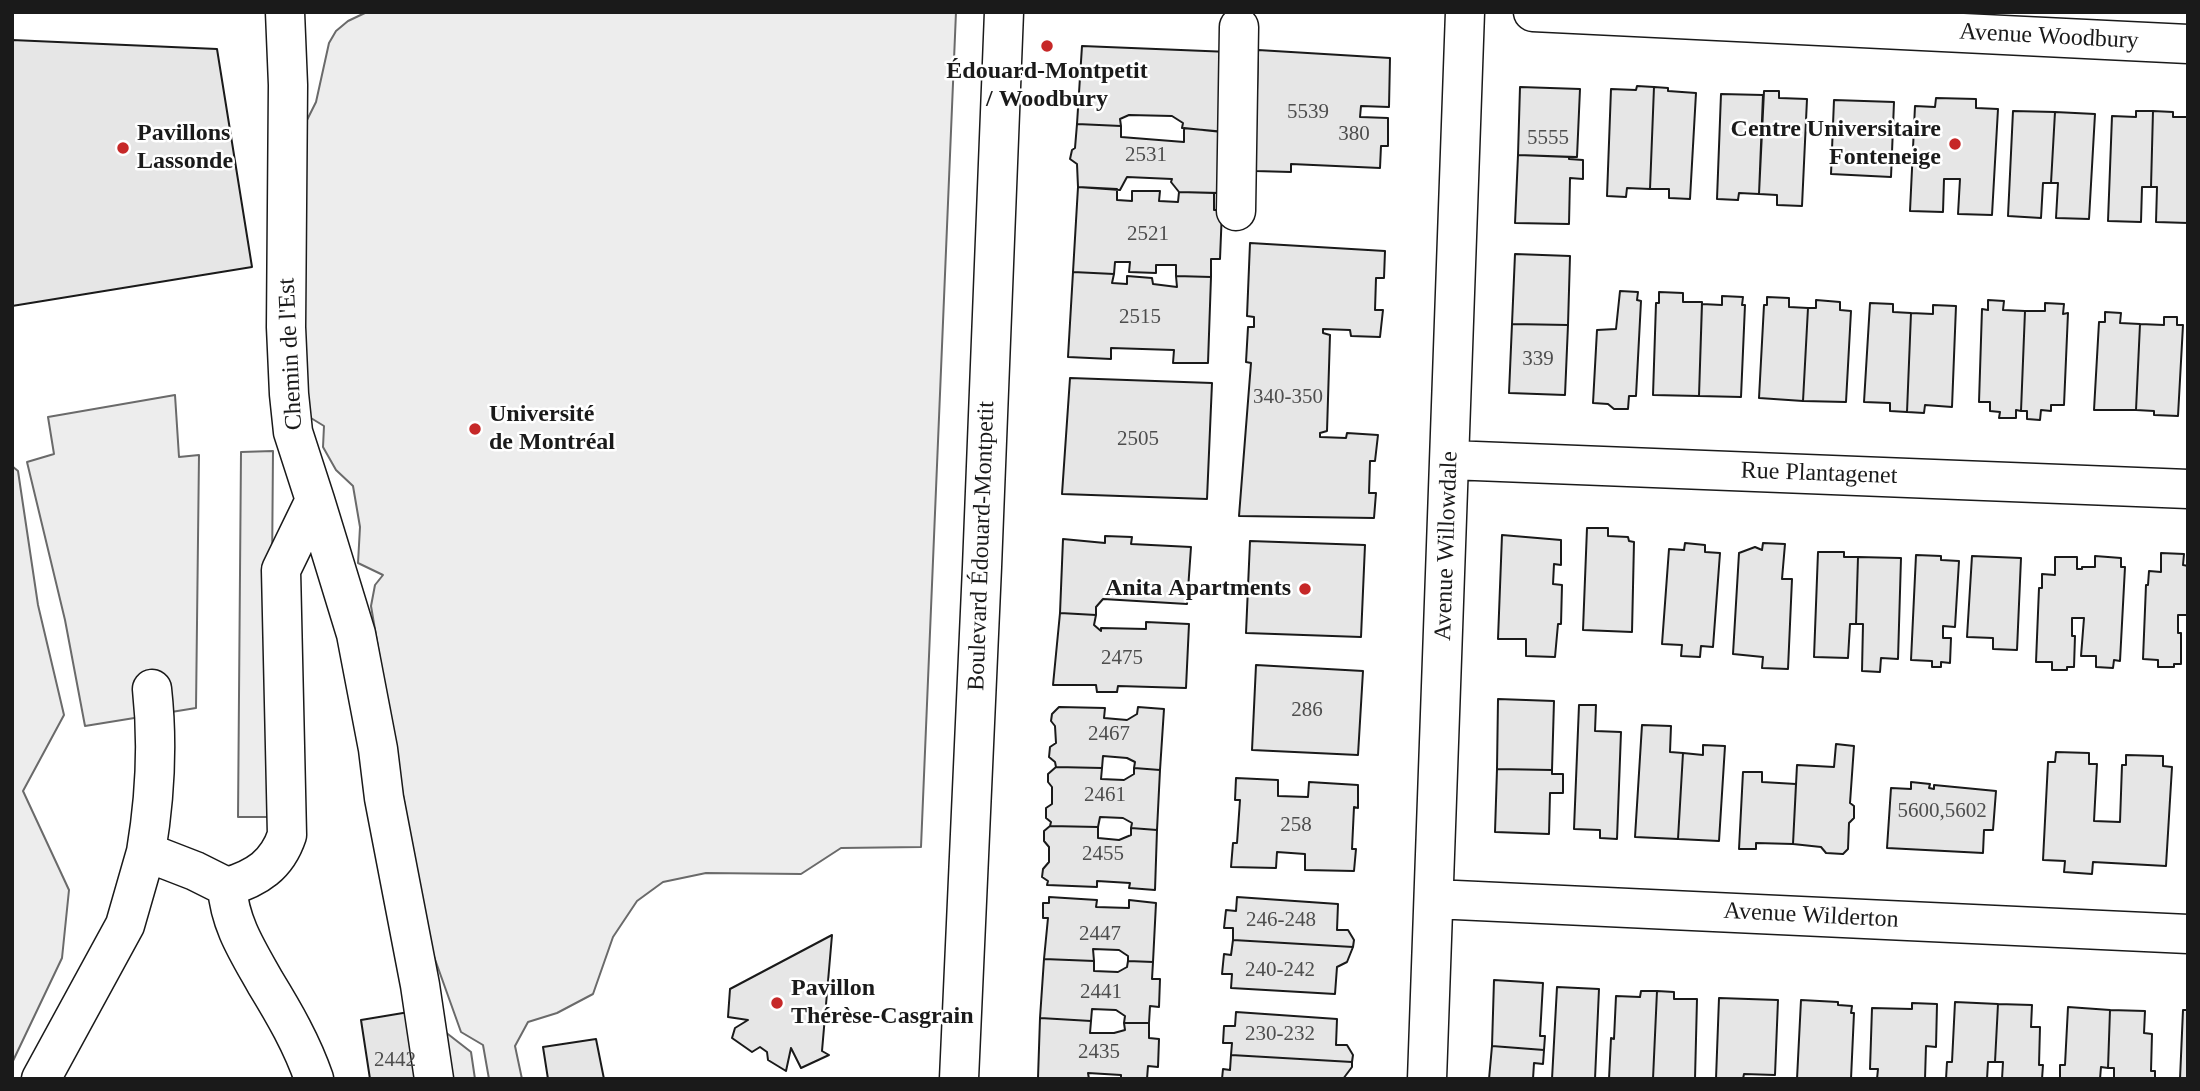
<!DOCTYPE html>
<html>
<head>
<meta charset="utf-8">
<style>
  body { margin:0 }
  #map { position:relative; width:2200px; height:1091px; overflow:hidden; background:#fff; font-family:Georgia,serif }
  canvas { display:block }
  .frame { position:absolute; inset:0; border:14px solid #1a1a1a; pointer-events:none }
</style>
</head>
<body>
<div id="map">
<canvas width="2200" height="1091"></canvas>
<div class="frame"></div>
</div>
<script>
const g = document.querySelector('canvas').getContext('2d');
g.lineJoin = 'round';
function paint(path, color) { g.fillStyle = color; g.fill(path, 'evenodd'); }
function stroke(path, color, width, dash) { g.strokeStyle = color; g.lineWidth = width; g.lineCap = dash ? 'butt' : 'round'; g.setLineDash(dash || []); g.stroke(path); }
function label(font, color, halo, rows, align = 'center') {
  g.font = font + ' Georgia,serif'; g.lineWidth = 5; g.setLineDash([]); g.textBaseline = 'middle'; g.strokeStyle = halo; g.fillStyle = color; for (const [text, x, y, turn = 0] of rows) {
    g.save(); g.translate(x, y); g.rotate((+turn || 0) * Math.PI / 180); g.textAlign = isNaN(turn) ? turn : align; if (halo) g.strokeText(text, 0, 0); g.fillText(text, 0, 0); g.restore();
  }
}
const built = new Path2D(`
  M367,12h589l-35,835 -80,1 -40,26 -95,-1 -43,9 -26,19 -24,36 -20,57 -36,19 -29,9 -13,24 7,33h-33l-6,-34 -22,-13 -34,-95 -56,-331 4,-21 8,-10 -25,-12 2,-36 -7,-41 -17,-16 -13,-23 1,-21 -18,-11 -4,-258 5,-37 9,-18 13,-59 7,-12 12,-10z
  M175,395l4,62 20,-2 -3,253 -111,18 -20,-106 -38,-158 27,-8 -6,-37z
  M273,451l-3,366h-32l3,-365z
  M12,466l6,5 20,134 26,110 -41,76 46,99 -7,68 -50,105z
  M444,1031l27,21 4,27h-49z`);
const building = new Path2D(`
  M12,40l205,9 35,218 -240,39z
  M1082,46l148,6 -4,80 -44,-4 1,-5 -11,-7 -43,-1 -9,4 1,7 -44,-2z
  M1258,50l132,8 -1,49 -28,-1 -1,11 28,1v28h-7l-1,22 -89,-4v8l-36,-1z
  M1637,86l17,1 -4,102 -23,-1 -1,9 -19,-1 4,-107 25,1z
  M1520,87l60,2 -3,68 -59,-2z
  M1654,87l14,1v3l28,2 -6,106 -21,-1v-9h-19z
  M1764,91h15v7l28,1 -5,107 -25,-1v-10l-18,-1z
  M1721,94l42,1 -4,99 -20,-1 -1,7 -21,-1z
  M1936,98l40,1v9l22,1 -6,106 -34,-1 2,-35h-16l-1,33 -33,-1 5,-105 20,1z
  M1834,100l60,2 -3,75 -60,-3z
  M2013,111l42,1 -4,71h-8l-2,35 -33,-2z
  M2136,111h17l-2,76h-9l-1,35 -33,-1 4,-105 24,1z
  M2153,111l20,1v5h15v106l-32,-1 1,-35h-6z
  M2055,112l40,2 -6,105 -33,-1 2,-35h-7z
  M1077,124l44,2v11l63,5v-14l38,4 -2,61 -41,-1 -8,-10 1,-3 -45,-2 -7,13 -42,-3 -1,-23 -7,-5 2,-9 3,-2z
  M1518,155l51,2v2l14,1v19l-13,-1 -1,46 -54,-1z
  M1078,187l39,2v11l15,1v-10h28l-1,10 19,1 1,-10 35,1v17h8l-2,49h-9v18l-35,-1v-11h-20v8l-27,-1 1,-10h-15l-1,12 -41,-2z
  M1250,243l135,8 -1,27h-8l-1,32h8l-3,27 -29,-1 -1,-6 -27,-1v4l7,2 -3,96 -7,2v4l26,1 1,-5 31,2 -3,26h-5l-1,32h7l-2,25 -135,-2 12,-153 -5,-1 2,-35h6v-10l-7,-1z
  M1515,254l55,2 -2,69 -56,-1z
  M1073,272l41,2 -2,9 15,1v-8l25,2 1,6 24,3 -1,-11 35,1 -3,86h-35l1,-13 -63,-2v11l-43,-2z
  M1620,291l18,1 -1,8 4,1 -5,95h-7l-1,13h-14l-6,-5 -15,-1 4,-73 19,-1z
  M1659,292l24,1v9h19l-3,94 -46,-1 3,-92h3z
  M1722,296l21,1 -1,8h3l-4,92 -42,-1 3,-92 20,1z
  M1767,297l22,1v9l19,1 -5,93 -44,-3 5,-93h3z
  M1816,300l24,2v8l11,1 -5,91 -43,-1 5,-93h8z
  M1988,300l16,1 -1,9 22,1 -4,100 -5,-1v8h-17l1,-6 -10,-1v-9h-11l3,-93 6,1z
  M1870,303l23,1v8l18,1 -4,99 -17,-1v-8l-26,-1z
  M2045,303l19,1 -1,10 5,-1 -4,92h-13v6l-10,-1 -1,10 -13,-1v-8h-6l4,-100h20z
  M1933,305l23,1 -4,101 -27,-2 -1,8 -17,-1 4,-99 22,1z
  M2105,312l16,1 -1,10 20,1 -4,86h-42l5,-88h6z
  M2164,317h13v8h6l-5,91 -24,-1v-4l-18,-1 4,-86 24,1z
  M1512,324l56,1 -3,70 -56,-2z
  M1070,378l142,5 -5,116 -145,-5z
  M1587,528h21v8l20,1 1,4 5,1 -2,90 -49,-2z
  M1502,535l59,5v25l-7,-1 -1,20 9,1 -1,39h-3l-3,33 -29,-1v-17h-28z
  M1105,536l27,1 -1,7 60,3 -4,57 -84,-5 -7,8v8l-36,-2 3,-74 42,4z
  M1250,541l115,4 -4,92 -115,-4z
  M1685,543l20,2v7l15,1 -7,94 -12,-1 -1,11 -19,-1 1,-11 -20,-1 7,-95 15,1z
  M1763,543l22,1 -3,35h10l-4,90 -26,-1 1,-11 -30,-3 6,-101 16,-6 7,3z
  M1818,552h26v5h14l-2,67h-6l-2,34 -34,-1z
  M2161,553l23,1 -1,11 5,1v49h-10v18h3v31h-7v3h-16v-7l-15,-1 3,-74h2l1,-14 12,1z
  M1916,555l25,1v4l18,1 -4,66 -12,-1v12h8l-1,25 -9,-1v5h-9v-6l-21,-1z
  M1972,556l49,2 -4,92 -24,-1v-11l-26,-1z
  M2095,556l26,2v9h4l-5,94 -6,-1 -1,8 -17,-1v-11h-15l3,-38h-12v18h3l-1,31h-7v3h-15v-8h-16l3,-74h3v-14l13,1v-18h22v12h5v-2h13z
  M1858,557l43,1 -3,101 -17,-1 -1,14 -18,-1 1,-47h-7z
  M1060,613l36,2 -2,10 7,6v-3l45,1v-7l43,2 -3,64 -68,-2 -1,6h-20l-1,-7h-43z
  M1256,665l107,6 -5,84 -106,-5z
  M1498,699l56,2 -2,69 -55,-1z
  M1579,705h17l-1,26 26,1 -4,107 -17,-1v-8l-26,-1z
  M1059,707l46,1 -1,10 23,2 10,-6 1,-7 26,2 -4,61 -26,-2 1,-6 -8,-4 -24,-2 -1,12 -46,-1 -1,-5 -6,-5 1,-10 6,-4 -1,-17 -4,-5 1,-7z
  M1642,725l29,1 -1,26 13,1 -5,86 -43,-2z
  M1836,744l18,2 -4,57 4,3v12l-5,5 -1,26 -5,5 -17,-1 -5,-6 -28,-3 4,-79 37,2z
  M1703,745l22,1 -6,95 -41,-2 5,-86 20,2z
  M2056,752l33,1v11h8l-3,57 26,1 2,-57h4v-10l37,1v10l9,1 -6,99 -73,-4 -1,12 -28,-2 1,-11 -22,-1 5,-98h7z
  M1056,767l46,1 -1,11 23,1 10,-6v-6l26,2 -3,60 -26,-2 1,-5 -9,-5 -23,-1 -2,10 -48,-1 1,-4 -5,-4v-10l6,-4v-17l-4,-5v-8z
  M1497,769l55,1v4h11v19h-13l-1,41 -54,-2z
  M1743,772h19v10l34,2 -3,60 -37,-1v6h-17z
  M1236,778l42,2v16l30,1 1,-15 49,3v23l-4,-1 -2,42h4l-2,22 -49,-1v-16l-28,-2 -1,16 -45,-1 2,-24h4l3,-43h-5z
  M1911,782l19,2 -1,4 5,1v-4l62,6 -3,39h-9l-1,23 -96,-5 4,-60 20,1z
  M1050,826l48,1v11l21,2 12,-5v-7l26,2 -2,60 -26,-2 1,-5 -33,-2v6l-50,-2 1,-4 -6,-4 1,-8 6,-7v-15l-5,-6v-10z
  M1049,897l48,3 -1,7 33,1v-8l27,3 -3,59 -25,-1v-5l-9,-6 -26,-1 1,12 -50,-2 4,-41h-5v-15h6z
  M1237,897l101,7 -1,26h11l6,10 -1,7 -120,-7v-12h-9l2,-18 10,1z
  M832,935l-10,116 7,4 -28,13 -10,-20 -5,23 -18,-11 -1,-8 -7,-5 -8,5 -20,-14 3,-10 13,-8 -20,-3 2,-28z
  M1233,940l120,7 -6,15 -10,5 -2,27 -104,-6 1,-14h-10l2,-20 7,1z
  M1044,959l50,2v10l24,1 9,-5 1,-6 25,1 -1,17h8l-1,28 -9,-1 -1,17h-25l1,-7 -9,-6 -24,-1 -1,12 -51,-3z
  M1494,980l49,3 -3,53h5l-1,14 -52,-4z
  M1557,987l42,2 -4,90h-43z
  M1641,991h16l-4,88h-44l2,-41 3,1 2,-43 24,1z
  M1657,991l17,1v7h23l-2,80h-42z
  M1719,998l59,2 -3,75 -31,-1 -1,5h-27z
  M1801,1000l37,2v3l14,1 -1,7h3l-3,66h-54z
  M1955,1002l43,2 -3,58h-7l-1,17h-41l1,-17h5z
  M1912,1003l25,1 -1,43 -10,-1 -1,33h-48l1,-10h-8l2,-61 40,1z
  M1998,1004l34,1 -1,22h9l-1,38h4l-1,14h-40l1,-17h-8z
  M2068,1007l42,3 -2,58 -7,-1 -1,12h-40v-14h5z
  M2110,1010l35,1 -1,22 8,1 -1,37h4v8h-41v-11h-6z
  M2183,1010h5v69h-8z
  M415,1011l11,68h-56l-9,-59z
  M1236,1012l101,7 -1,26h11l6,10 -1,7 -121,-7 1,-12h-9l1,-17h11z
  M1040,1018l51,3 -1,12h24l11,-3 -1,-7h25v15l10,1 -1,28 -10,-1 -1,13h-26v-4l-33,-2 1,6 -51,-1z
  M596,1039l8,40h-56l-5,-32z
  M1492,1046l52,4 -1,14 -9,-1 -1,16h-44z
  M1231,1055l121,7v5l-9,12h-121l1,-10 7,1z`);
const minor = new Path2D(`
  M1533,12l655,32
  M1236,211l3,-184
  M1450,460l738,29
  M315,500l41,134 22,115 6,49 36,187 14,94
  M146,852c9,-54 12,-109 6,-163
  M227,887c3,37 20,63 38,95 19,31 37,62 49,97
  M1434,899l754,35
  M41,1079l84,-154 21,-73 49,19 32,16c30,-9 50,-22 60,-52l-6,-265 34,-70 -22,-68 -4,-38 -3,-67 2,-242 -3,-73
  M959,1079l23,-512 22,-555
  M1427,1079l38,-1067`);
const markers = [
  [1047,46,7,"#c62828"],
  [1955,144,7,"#c62828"],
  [123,148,7,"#c62828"],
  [475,429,7,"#c62828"],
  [1305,589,7,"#c62828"],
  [777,1003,7,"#c62828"]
];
const numberNames = [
  ["5539",1308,112],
  ["380",1354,134],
  ["5555",1548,138],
  ["2531",1146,155],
  ["2521",1148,234],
  ["2515",1140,317],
  ["339",1538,359],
  ["340-350",1288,397],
  ["2505",1138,439],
  ["2475",1122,658],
  ["286",1307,710],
  ["2467",1109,734],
  ["2461",1105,795],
  ["5600,5602",1942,811],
  ["258",1296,825],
  ["2455",1103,854],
  ["246-248",1281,920],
  ["2447",1100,934],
  ["240-242",1280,970],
  ["2441",1101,992],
  ["230-232",1280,1034],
  ["2435",1099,1052],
  ["2442",395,1060]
];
const streetNames = [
  ["Avenue Woodbury",2049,37,3],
  ["Chemin de l'Est",291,354,-93],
  ["Rue Plantagenet",1819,474,2],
  ["Boulevard Édouard-Montpetit",982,546,-88],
  ["Avenue Willowdale",1447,546,-88],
  ["Avenue Wilderton",1811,916,3]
];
const poiNames = [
  ["Édouard-Montpetit",1047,72,"center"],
  ["/ Woodbury",1047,100,"center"],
  ["Centre Universitaire",1941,130,"right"],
  ["Fonteneige",1941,158,"right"],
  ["Pavillons",137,134],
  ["Lassonde",137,162],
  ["Université",489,415],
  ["de Montréal",489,443],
  ["Anita Apartments",1291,589,"right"],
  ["Pavillon",791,989],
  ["Thérèse-Casgrain",791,1017]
];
paint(built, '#ededed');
stroke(built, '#6a6a6a', 2);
paint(building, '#e6e6e6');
stroke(building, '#1a1a1a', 2);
stroke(minor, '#1a1a1a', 41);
stroke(minor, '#fff', 38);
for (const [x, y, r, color] of markers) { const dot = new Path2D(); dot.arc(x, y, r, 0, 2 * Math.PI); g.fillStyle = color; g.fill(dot); stroke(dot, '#fff', 2.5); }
label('21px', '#4d4d4d', null, numberNames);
label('24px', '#1a1a1a', '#fff', streetNames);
label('bold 24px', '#1a1a1a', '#fff', poiNames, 'left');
</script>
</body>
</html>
